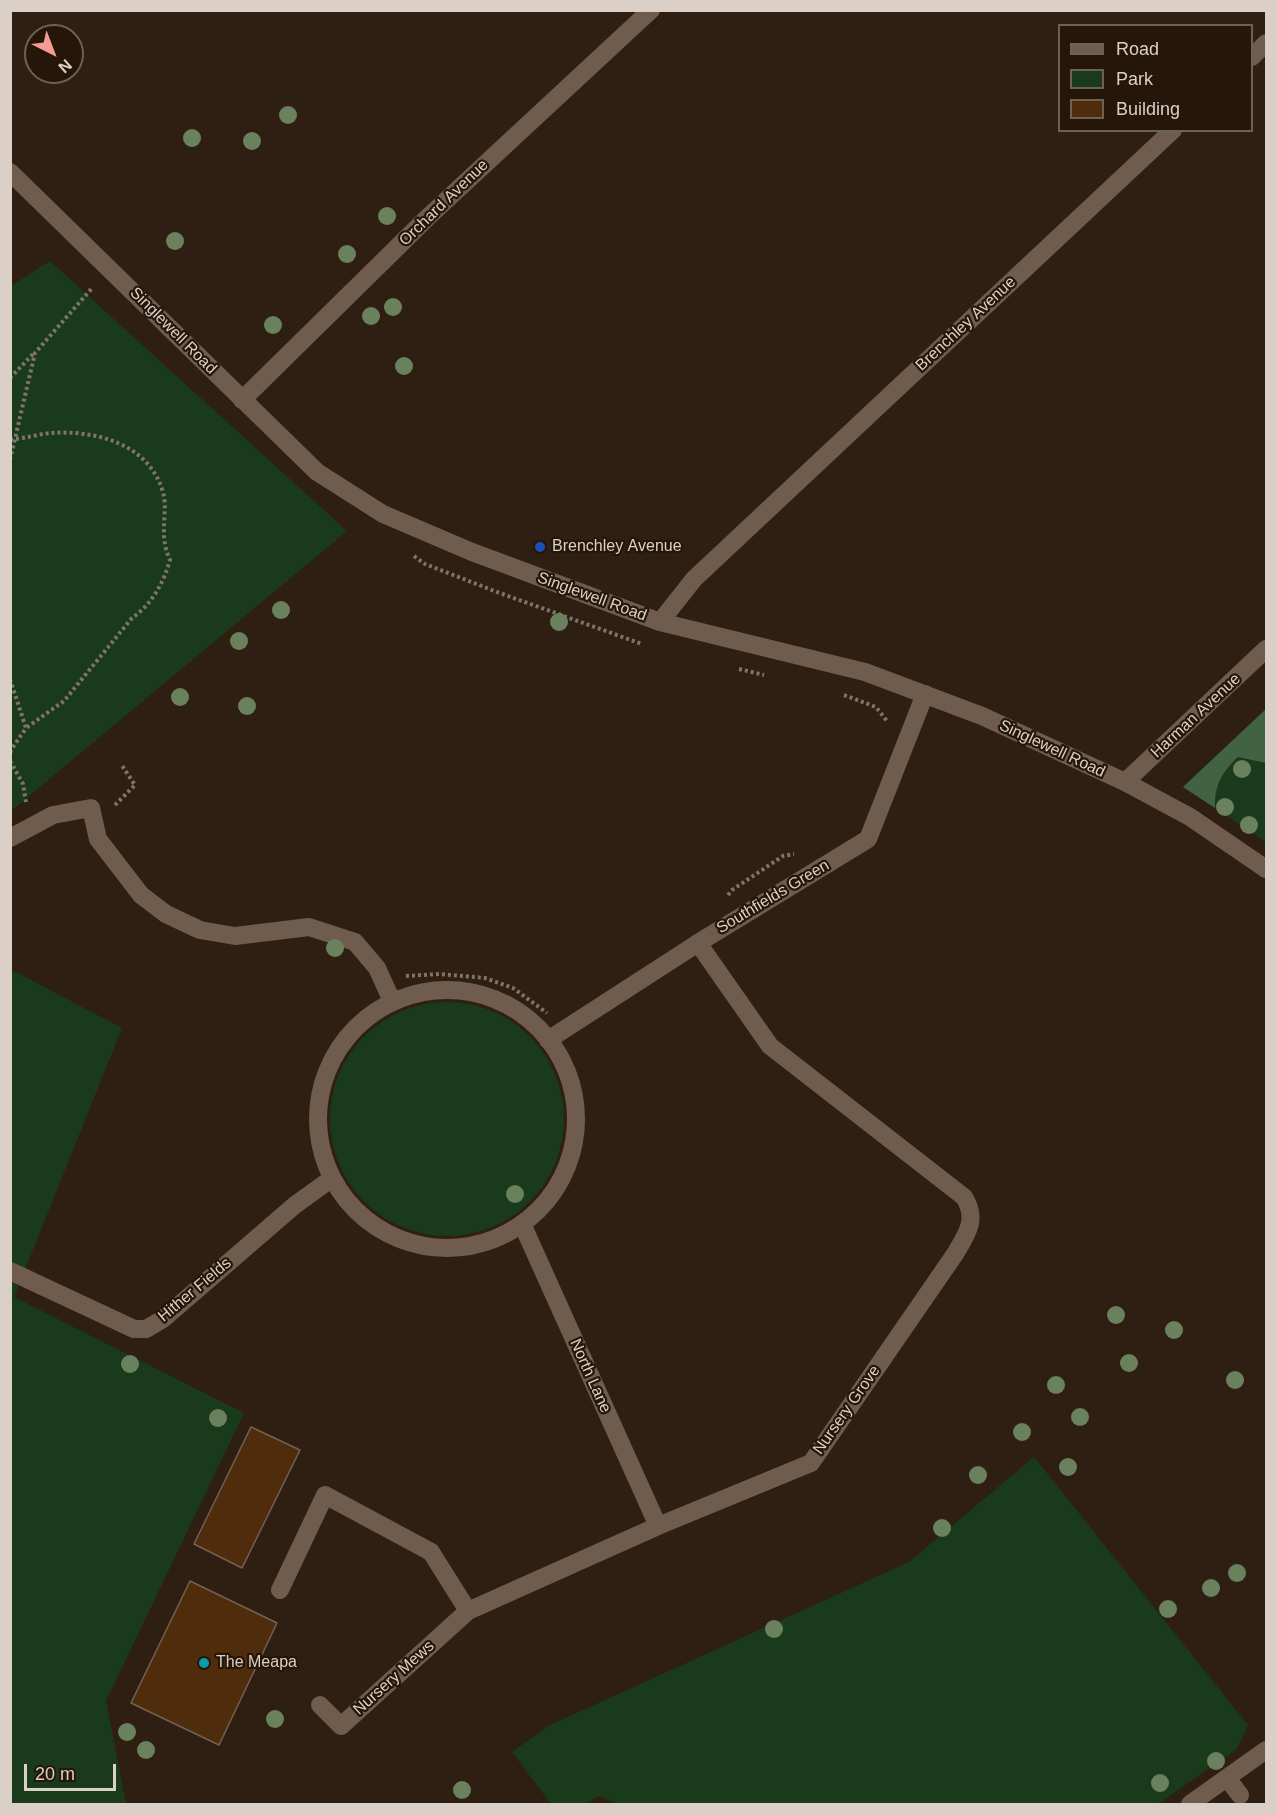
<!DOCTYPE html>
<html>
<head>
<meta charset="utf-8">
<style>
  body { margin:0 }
  #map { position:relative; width:1277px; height:1815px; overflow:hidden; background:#2f1f12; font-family:Arial,sans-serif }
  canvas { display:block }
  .frame { position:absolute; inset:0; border:12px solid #dad0c7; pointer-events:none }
  .legend { position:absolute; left:1058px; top:24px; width:195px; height:108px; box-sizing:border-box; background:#251609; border:2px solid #6d6055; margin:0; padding:8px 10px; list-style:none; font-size:18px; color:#dad0c7 }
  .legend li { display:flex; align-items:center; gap:12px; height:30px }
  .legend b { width:30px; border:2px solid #6d6055 }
  .north { position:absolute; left:24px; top:24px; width:60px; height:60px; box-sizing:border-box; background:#251609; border:2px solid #6d6055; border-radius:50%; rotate:138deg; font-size:16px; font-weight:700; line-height:24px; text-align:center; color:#dad0c7 }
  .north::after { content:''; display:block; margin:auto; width:21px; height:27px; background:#f59c95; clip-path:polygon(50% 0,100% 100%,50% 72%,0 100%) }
  .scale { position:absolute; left:24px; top:1764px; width:92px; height:27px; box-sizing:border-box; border:3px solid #dad0c7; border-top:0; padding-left:8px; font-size:18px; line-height:21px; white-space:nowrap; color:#dad0c7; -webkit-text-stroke:4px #251609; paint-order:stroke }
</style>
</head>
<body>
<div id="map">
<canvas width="1277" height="1815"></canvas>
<div class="frame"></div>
<ul class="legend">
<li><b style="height:8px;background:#6f5c4d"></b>Road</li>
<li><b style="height:16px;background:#1a3a1c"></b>Park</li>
<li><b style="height:16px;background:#4f2d0c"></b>Building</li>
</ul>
<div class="north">N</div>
<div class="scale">20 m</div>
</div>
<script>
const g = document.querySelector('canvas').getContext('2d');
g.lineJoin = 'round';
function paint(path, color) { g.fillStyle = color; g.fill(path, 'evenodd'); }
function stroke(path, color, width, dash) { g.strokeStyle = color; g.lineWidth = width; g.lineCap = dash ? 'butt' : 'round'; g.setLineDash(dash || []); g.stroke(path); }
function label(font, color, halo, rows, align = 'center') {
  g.font = font + ' Arial,sans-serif'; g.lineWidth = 4.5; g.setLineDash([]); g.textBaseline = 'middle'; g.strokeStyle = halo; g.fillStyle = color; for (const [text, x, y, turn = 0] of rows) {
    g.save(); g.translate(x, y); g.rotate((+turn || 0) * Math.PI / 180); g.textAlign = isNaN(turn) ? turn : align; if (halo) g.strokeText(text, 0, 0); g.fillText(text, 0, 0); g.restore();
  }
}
const green = new Path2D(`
  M50,261l297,270 -336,280v-525z
  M1266,709v133l-83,-55z
  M10,969l112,59 -108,269 230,116 -138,288 20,103h-115z
  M330 1119a117 117 0 1 1 234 0a117 117 0 1 1-234 0Z
  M1034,1457l214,268 -11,24 -79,55h-539l-21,-8 -12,8h-35l-39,-52 36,-26 361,-164z`);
const forest = new Path2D(`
  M1266,709v54l-28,-6c-16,15 -24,29 -23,51l-32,-21z`);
const building = new Path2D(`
  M251,1427l49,23 -58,118 -48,-24z
  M190,1581l87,42 -58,122 -88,-42z`);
const path = new Path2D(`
  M10,378l24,-25
  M10,439c14,0 28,-5 41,-6 43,-3 96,10 111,56 8,23 -5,43 8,71 -7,24 -18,44 -38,58l-68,83 -38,27
  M10,460l25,-107 58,-66
  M414,556l11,8 72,28 145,52
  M739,669l25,6
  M10,679l16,49 -15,22 -1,6
  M844,695l32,12 11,14
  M10,761l13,23 3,18
  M115,805l20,-20 -14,-21
  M728,895l4,-5 51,-34 11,-2
  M406,976l34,-2 45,4 28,10 34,25`);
const minor = new Path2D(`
  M1252,57l14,-14
  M10,172l307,300 66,42 89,38 188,70 205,50 117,44 143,66 65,35 76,52
  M242,400l185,-182 224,-208
  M660,622l34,-43 479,-449
  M1125,782l141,-133
  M10,838l43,-23 38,-7 7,31 43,56 25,19 34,16 35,6 74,-9 46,15 22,26 15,33
  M318 1119a129 129 0 1 1 258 0a129 129 0 1 1-258 0Z
  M548,1040l150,-97 170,-104 57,-145
  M523,1226l135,300
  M10,1271l124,58h12l17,-10 132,-114 36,-26
  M280,1590l45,-95 106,57 37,59 190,-85 153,-63 144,-209c12,-20 23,-35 9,-57l-194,-151 -72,-103
  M320,1705l21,21 127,-115
  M1227,1778l13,17
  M1190,1804l76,-54`);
const trees = [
  [288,115],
  [192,138],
  [252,141],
  [387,216],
  [175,241],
  [347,254],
  [393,307],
  [371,316],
  [273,325],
  [404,366],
  [281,610],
  [559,622],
  [239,641],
  [180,697],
  [247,706],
  [1242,769],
  [1225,807],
  [1249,825],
  [335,948],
  [515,1194],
  [1116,1315],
  [1174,1330],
  [1129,1363],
  [130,1364],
  [1235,1380],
  [1056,1385],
  [1080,1417],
  [218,1418],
  [1022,1432],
  [1068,1467],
  [978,1475],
  [942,1528],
  [1237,1573],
  [1211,1588],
  [1168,1609],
  [774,1629],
  [275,1719],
  [127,1732],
  [146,1750],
  [1216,1761],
  [1160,1783],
  [462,1790]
];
const markers = [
  [540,547,6,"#1a4fb4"],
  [204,1663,6,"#0f9aa8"]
];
const streetNames = [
  ["Orchard Avenue",444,203,-44],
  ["Brenchley Avenue",966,324,-43],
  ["Singlewell Road",173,331,45],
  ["Singlewell Road",592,597,20],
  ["Harman Avenue",1196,716,-43],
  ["Singlewell Road",1052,749,25],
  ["Southfields Green",773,897,-31],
  ["Hither Fields",195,1290,-40],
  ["North Lane",590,1376,66],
  ["Nursery Grove",847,1410,-55],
  ["Nursery Mews",394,1678,-42]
];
const poiNames = [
  ["Brenchley Avenue",552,547],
  ["The Meapa",216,1663]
];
paint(green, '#1a3a1c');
paint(forest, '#416341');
paint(building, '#4f2d0c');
stroke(building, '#746152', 1.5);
stroke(path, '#807368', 4, [3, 3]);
stroke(minor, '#6f5c4d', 18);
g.fillStyle = '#6a815d';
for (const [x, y] of trees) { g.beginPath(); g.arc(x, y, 9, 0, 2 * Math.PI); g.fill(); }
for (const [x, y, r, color] of markers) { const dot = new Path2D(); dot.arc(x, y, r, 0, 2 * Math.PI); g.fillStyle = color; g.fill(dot); stroke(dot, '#251609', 2); }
label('16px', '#dad0c7', '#251609', streetNames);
label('16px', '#dad0c7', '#251609', poiNames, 'left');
</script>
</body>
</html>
